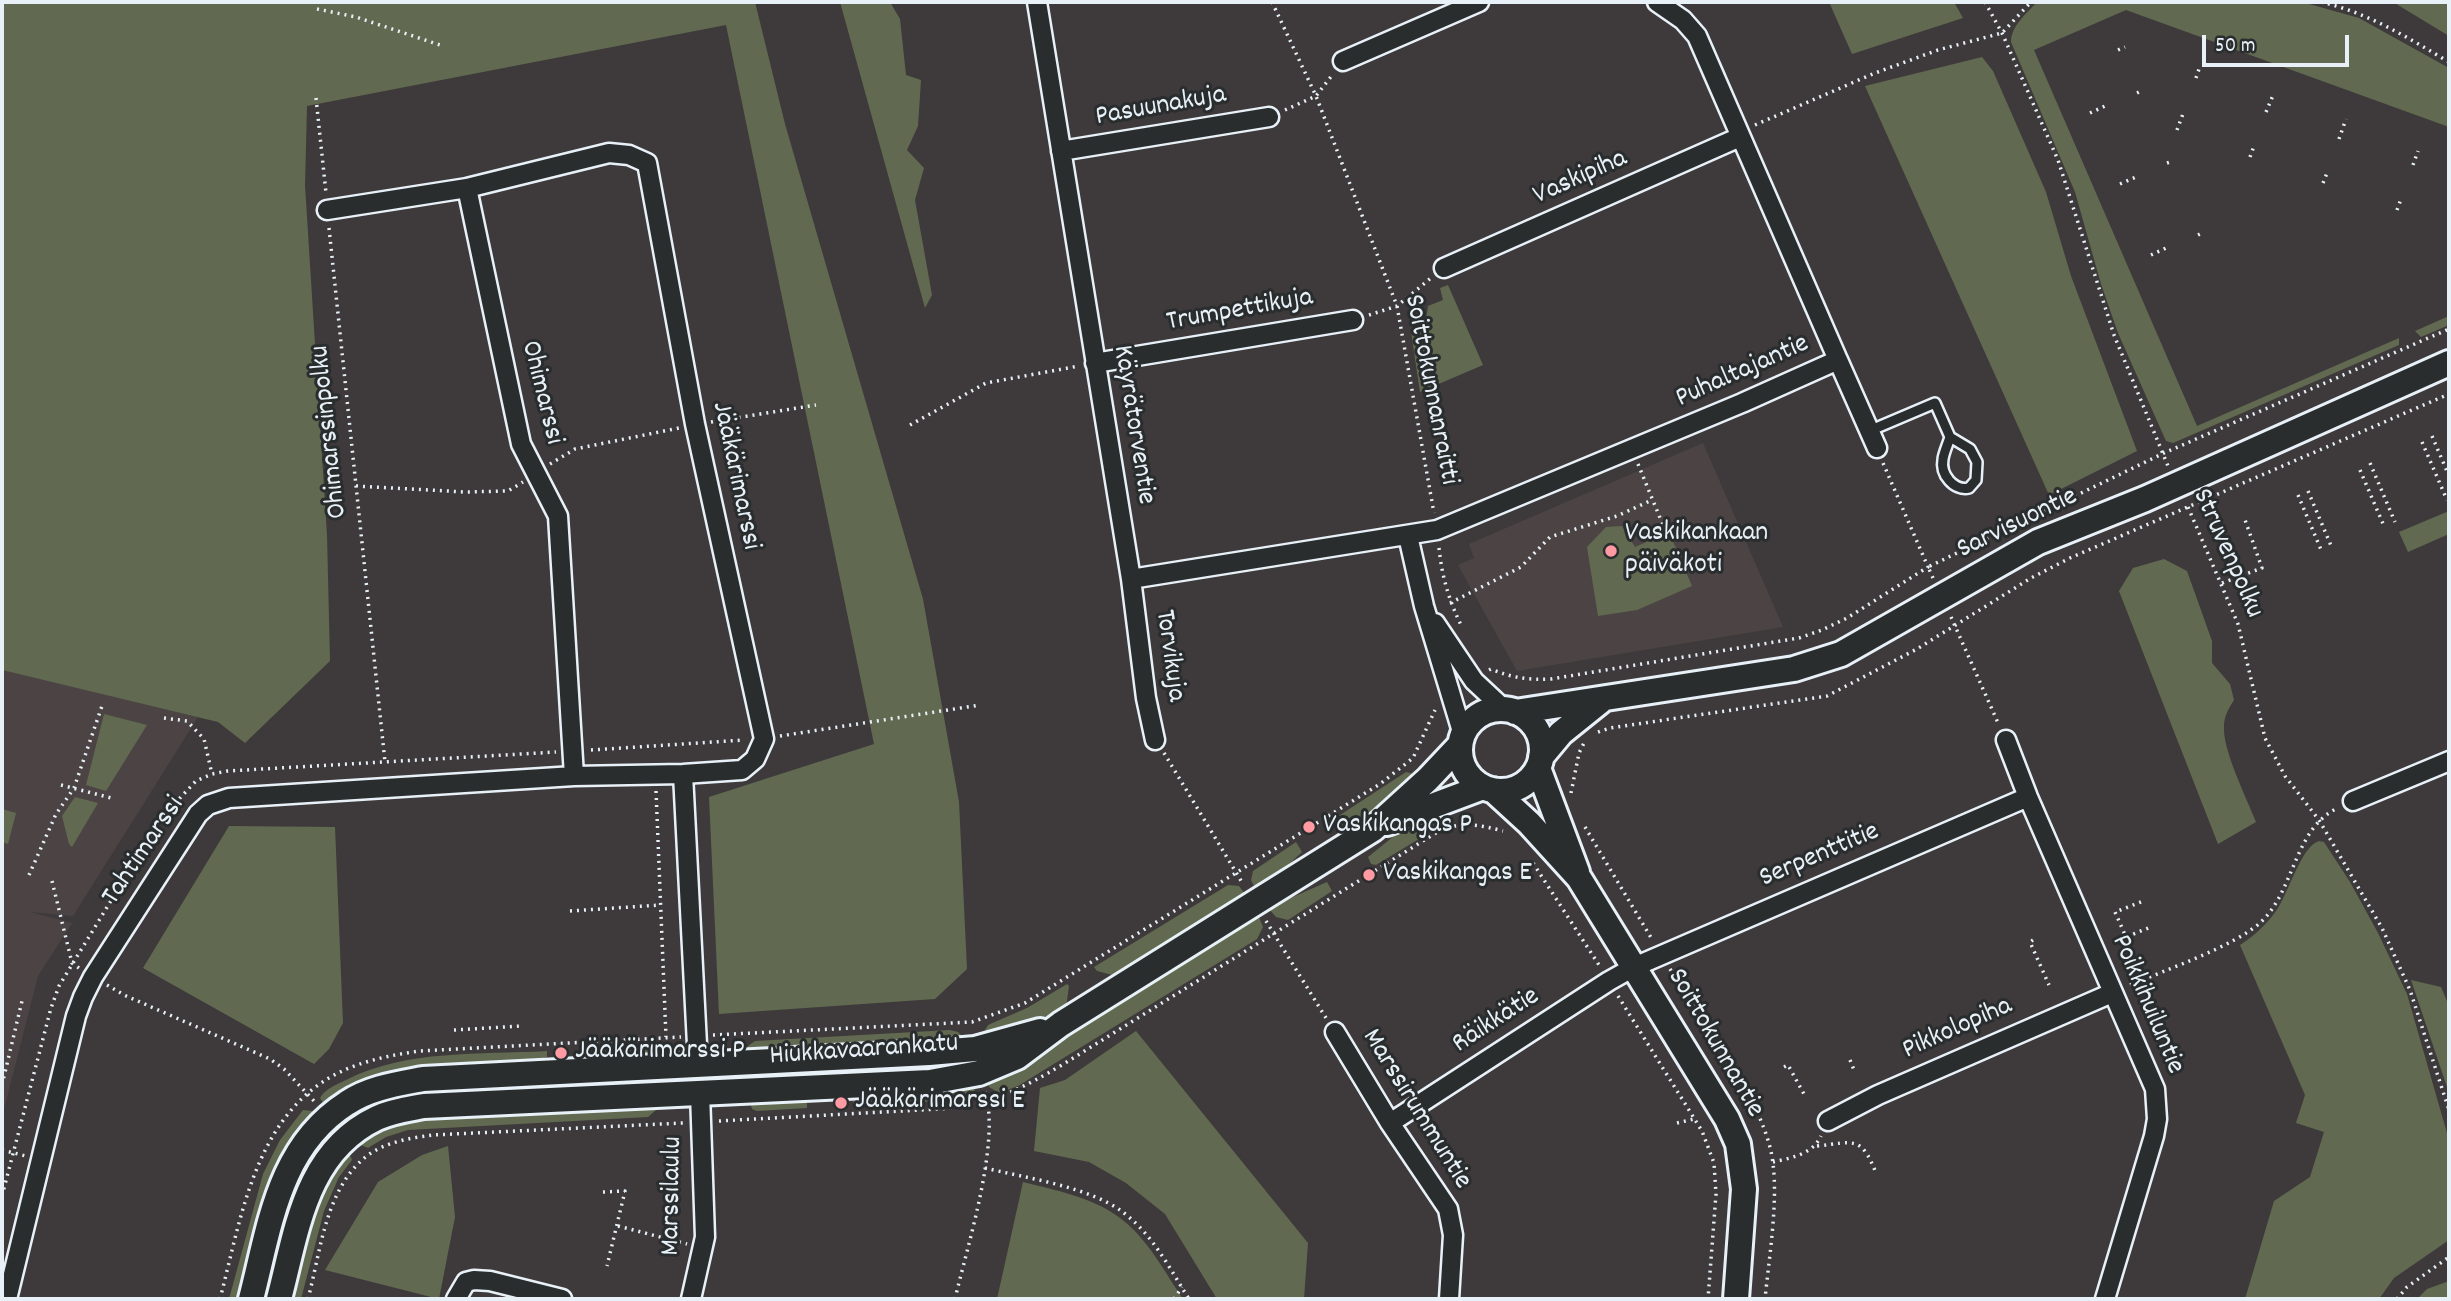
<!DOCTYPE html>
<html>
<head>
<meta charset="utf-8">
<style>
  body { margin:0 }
  #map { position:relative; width:2451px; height:1301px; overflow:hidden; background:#3e3a3b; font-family:Dekko,sans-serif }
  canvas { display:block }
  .frame { position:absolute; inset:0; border:4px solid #e8f1f8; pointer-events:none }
  .scale { position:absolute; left:2202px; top:35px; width:147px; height:32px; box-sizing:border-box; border:4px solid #e8f1f8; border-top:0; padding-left:9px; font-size:21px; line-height:24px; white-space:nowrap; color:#e8f1f8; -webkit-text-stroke:5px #2a2d2e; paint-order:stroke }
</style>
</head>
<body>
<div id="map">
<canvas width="2451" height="1301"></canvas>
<div class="frame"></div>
<div class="scale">50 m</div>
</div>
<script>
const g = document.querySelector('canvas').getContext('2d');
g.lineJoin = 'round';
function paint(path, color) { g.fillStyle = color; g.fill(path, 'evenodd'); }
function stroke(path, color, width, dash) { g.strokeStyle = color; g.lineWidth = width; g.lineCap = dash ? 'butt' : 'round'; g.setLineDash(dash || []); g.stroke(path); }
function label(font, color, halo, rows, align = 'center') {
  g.font = font + ' Dekko,sans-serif'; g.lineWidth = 6; g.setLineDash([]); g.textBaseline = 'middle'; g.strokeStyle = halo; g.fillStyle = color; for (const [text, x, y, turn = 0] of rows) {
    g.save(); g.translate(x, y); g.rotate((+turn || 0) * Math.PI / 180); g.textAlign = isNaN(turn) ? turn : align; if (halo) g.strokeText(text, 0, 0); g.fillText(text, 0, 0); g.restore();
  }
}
const built = new Path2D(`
  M1703,443l80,184 -266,44 -59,-106 16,-7 -5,-14z
  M2,670l196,47 -125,199 -43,-4 42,11 -34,53 -36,141z`);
const green = new Path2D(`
  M2,2h753l30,122 138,475 36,203 8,167 -32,30 -216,15 -10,-217 165,-53 -148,-719 -419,81 -2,79 22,350 3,126 -85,82 -27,-21 -216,-52z
  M840,2h50l10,17 6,56 15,5 -3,46 -11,24 17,18 -9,32 17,95 -7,13z
  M1829,2h125l9,16 -111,36z
  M2037,2h265l57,16 90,50v59l-323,-117 -92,40 163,376 202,-88v7l-226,98 -7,-2 -48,-108 -17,-49 -26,-92 -64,-150c0,-16 16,-29 26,-40z
  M2393,2l56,1v33z
  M1982,57l11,14 53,121 25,84 66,175 -88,44 -184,-409z
  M1448,285l35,80 -63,27 -9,-60 14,-6 3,-20 15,-6 -3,-12z
  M2449,316v9l-28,12 -6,-6z
  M2449,511v23l-41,18 -9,-20z
  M1622,526l13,21 34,-15 23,54 -55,24 -39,6 -11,-69 19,-20z
  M2164,559l23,12 25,70v22l18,21 4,16c-5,8 -10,16 -10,26 -2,23 23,73 32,96l-38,22 -99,-253 14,-23z
  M104,714l43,11 -41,66 -20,-6z
  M1406,772l12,3 -42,36 -34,15 -5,-9z
  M75,797l23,6 -26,44 -3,-3 -7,-28z
  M2,809l14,4 -8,31 -6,-2z
  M1441,813l1,5 -5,10 -61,37 -5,-1 -3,-7 31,-25z
  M229,826l106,1 8,196 -14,26 -15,15 -171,-96z
  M2319,841l5,1 26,40 28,51 29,61 42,146v100l-55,38 -15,21h-134l29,-98 36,-24 14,-45 -28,-9 9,-28 -65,-150c14,-9 27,-21 36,-34 12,-16 25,-65 43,-70z
  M1296,842l6,10 -27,25 -19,13 -5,-10 2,-9z
  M1327,882l5,9 -44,29 -12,-3 -8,-9z
  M1228,885l11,1 6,8 -2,5 -127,77 -19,-5 -3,-4z
  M1258,915l5,12 -6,12 -239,147 -19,7 -10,-6 -1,-5z
  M2411,980l30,7 8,19v87z
  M1067,984l2,2 -3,22 -35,19 -49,8 6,-10 39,-17z
  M950,1030l8,2 8,8 -219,14 1,-8 7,-5z
  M1136,1031l172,212 -4,56h-87l-52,-85 -39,-31 -37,-21 -55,-11 6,-63 25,-8z
  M648,1047l6,5v8l-61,-5v-6z
  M547,1051v6l-220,52 -7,-11c6,-10 16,-13 26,-18 61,-31 134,-25 201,-29z
  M968,1058l2,8 -30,6 -191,11 -1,-13z
  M653,1075l1,13 -231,12 -77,29 -9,-9 55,-28z
  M974,1083l1,10 -4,6 -118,7v-5l47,-11z
  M749,1098l58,5v5l-50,3 -5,-2z
  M656,1103v7l-8,7 -240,13 -22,7 -18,11 -7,-3 -5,-5 42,-22z
  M303,1110l9,1 5,7 -73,181h-15l34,-125 17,-34z
  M327,1128l9,10 -63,161h-14l24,-96z
  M448,1146l7,71 -16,82 -114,-29 53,-88 44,-27z
  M347,1148l5,12 -13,17 -15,34 -23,88h-14l23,-91z
  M1023,1182c31,8 70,15 97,36 28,21 44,53 63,81h-186z
  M2449,1281v18h-32l10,-10z`);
const path = new Path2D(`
  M1272,2l44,94 81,210 37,207
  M1985,2l17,31 56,127 56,175 54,131
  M2321,2c48,11 87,36 128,60
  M317,9l39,8 87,29
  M2118,50l7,-3
  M2196,78l4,-12
  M2137,93l6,-3
  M316,98l10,95
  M1285,110l31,-14 17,-22
  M2266,112l8,-19
  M2090,113l15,-7
  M1755,125l120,-52 63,-23 64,-17 29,-31
  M2177,130l7,-19
  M2339,139l7,-20
  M2250,157l4,-11
  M2167,163l6,-2
  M2413,165l5,-14
  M2323,183l4,-10
  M2120,184l16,-7
  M2397,210l4,-11
  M329,228l56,534
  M2198,235l6,-3
  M2151,255l15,-7
  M1369,315l28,-9 34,-28
  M711,422l105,-17
  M910,425l76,-42 93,-17
  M2432,436l17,40
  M2422,442l25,58
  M2370,463l25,59
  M550,464l25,-15 104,-21
  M1638,464l27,66
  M2360,470l24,56
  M356,486l109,6 43,-1 15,-9
  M2308,491l24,57
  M2298,495l24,57
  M2188,507l50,117 27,114 20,38 34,44 63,108 28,62 39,120
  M1439,548c3,29 10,53 23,79
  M1933,578l-5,-11 236,-114 285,-124
  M2222,583l40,-15 -18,-51
  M1450,603l71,-36 29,-30 67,-21 35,-16
  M1951,617l48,108
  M1489,670l2,-1c21,9 37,11 60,10l248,-41 23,-8 25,-12 81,-51 -45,-104
  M164,718l23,3 17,18 8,35
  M1598,732l12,-4 217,-32 90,-47 114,-71 39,-20 379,-164
  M780,736l200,-31
  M591,750l153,-10
  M1164,753l79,131
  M61,785l54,14
  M656,791l10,246
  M1571,793l8,-40 5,-10
  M1585,827l68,114
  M1533,863l66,102
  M29,875l27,-61 18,-26 29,-85
  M52,881l20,82 7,5
  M2141,902l-26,10 11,25 25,-10
  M570,911l90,-6
  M1266,921l60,97
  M2033,940l-3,2 19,43
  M1670,969l85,138c8,18 16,37 18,57 5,39 -4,95 -8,135
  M107,985l17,10 146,64 14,10 30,32
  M2130,985c35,-15 105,-39 131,-63 34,-32 33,-94 77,-114
  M1618,996l84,135 12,32 2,31 -8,105
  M454,1030l67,-4
  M713,1035l259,-13 53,-19 355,-219 33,-26 22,-48
  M1850,1060l4,10
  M1784,1067l4,-2 16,29
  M2,1085l20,-84
  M719,1121l237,-13c44,-8 68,-21 106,-43l377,-234c23,-10 41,-6 64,0
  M1677,1123l17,-4
  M1817,1146c37,-4 44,-11 59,27
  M2,1150l24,6
  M1773,1162c18,-4 40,-8 48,-26
  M985,1168c41,10 106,19 139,45 29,22 46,56 65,86
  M603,1192l22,-1 -18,75
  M2,1196l49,-188 8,-22 103,-169 34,-36 16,-7 16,-3 328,-19
  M618,1226l69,18
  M220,1299c23,-88 37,-199 137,-234 20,-7 41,-11 63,-14l261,-14
  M308,1299c12,-45 17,-106 54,-139 18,-17 47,-22 71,-25l250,-12
  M955,1299c12,-52 46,-158 30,-207
  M1174,1299l8,-12
  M2397,1299l10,-12 42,-30`);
const lane = new Path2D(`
  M1869,431l66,-28 15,34 20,12 7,13 -1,18 -7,8c-15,3 -29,-13 -26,-29 1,-7 5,-15 7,-22`);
const street = new Path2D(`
  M1037,2l94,577 306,-49 305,-127 96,-43 -141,-324 -14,-16 -26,-18
  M1343,61l136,-59
  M1061,151l208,-34
  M467,188l54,256 37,72 16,260
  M1444,268l296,-131
  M1838,360l39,88
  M1095,363l258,-43
  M1408,536l16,70 39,129
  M1131,579l15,119 9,42
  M1435,623l39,58 30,28
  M2006,740l22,57 127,292 2,30 -3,17 -49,163
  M683,774l15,290
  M2353,801l96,-40
  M1335,1032l55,91 58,86 5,26 -4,64
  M1828,1121l50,-26 234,-102
  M1390,1123l219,-142 25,-14 394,-170
  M7,1299l69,-283 7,-19 10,-20 105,-163 10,-9 21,-7 345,-22 109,-2 59,-4 13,-11 9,-20 -69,-315 -48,-261 -18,-8 -20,-2 -142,35 -140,22
  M456,1299l10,-17 8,-2 16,1 72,18
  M691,1299l14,-62 -5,-144`);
const secondary = new Path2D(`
  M1460 750a41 41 0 1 1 82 0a41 41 0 1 1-82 0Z
  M1515,712l279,-43 47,-15 197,-112 107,-43 304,-136
  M1541,757l20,-24 41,-33
  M1538,768l39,104
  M1493,790l36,33 50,55 148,241 11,25 6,45 -8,110
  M1387,823l96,-36
  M251,1299c19,-73 27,-152 96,-196 22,-15 50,-19 76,-24l506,-26 46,-4 65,-18
  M279,1299c18,-68 26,-147 98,-181 15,-7 31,-9 47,-12l506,-24 49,-9 38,-16 44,-33 312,-195 55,-50 32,-34`);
const markers = [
  [1611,551,7,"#ff9aa2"],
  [1309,827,7,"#ff9aa2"],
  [1369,875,7,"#ff9aa2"],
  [561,1053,7,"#ff9aa2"],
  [841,1103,7,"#ff9aa2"]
];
const streetNames = [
  ["Pasuunakuja",1161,108,-10],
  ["Vaskipiha",1581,179,-24],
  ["Trumpettikuja",1240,312,-10],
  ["Puhaltajantie",1743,373,-24],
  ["Soittokunnanraitti",1429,390,79],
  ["Ohimarssi",540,393,76],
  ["Käyrätorventie",1132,425,81],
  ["Ohimarssinpolku",331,432,-96],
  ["Jääkärimarssi",734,476,78],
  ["Sarvisuontie",2018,525,-26],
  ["Struvenpolku",2226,554,66],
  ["Torvikuja",1168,656,82],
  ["Tahtimarssi",145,852,-56],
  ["Serpenttitie",1820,857,-23],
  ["Poikkihuiluntie",2146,1005,67],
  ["Räikkätie",1497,1022,-33],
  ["Pikkolopiha",1958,1030,-24],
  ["Soittokunnantie",1714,1044,60],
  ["Hiukkavaarankatu",864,1052,-4],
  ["Marssirummuntie",1415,1110,58],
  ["Marssilaulu",674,1196,-89]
];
const poiNames = [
  ["Vaskikankaan",1625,535],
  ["päiväkoti",1625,567],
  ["Vaskikangas P",1323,827],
  ["Vaskikangas E",1383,875],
  ["Jääkärimarssi P",575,1053],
  ["Jääkärimarssi E",855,1103]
];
paint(built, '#4c4444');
paint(green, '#616a50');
stroke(lane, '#e8f1f8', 14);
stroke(street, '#e8f1f8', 23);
stroke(secondary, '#e8f1f8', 30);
stroke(path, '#e8f1f8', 3.5, [2, 5]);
stroke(lane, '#2a2d2e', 9);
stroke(street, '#2a2d2e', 18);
stroke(secondary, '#2a2d2e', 24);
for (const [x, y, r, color] of markers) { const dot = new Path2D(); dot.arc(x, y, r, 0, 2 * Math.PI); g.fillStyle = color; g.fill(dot); stroke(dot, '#2a2d2e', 2.5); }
label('28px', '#e8f1f8', '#2a2d2e', streetNames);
label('28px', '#e8f1f8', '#2a2d2e', poiNames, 'left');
</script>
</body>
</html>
